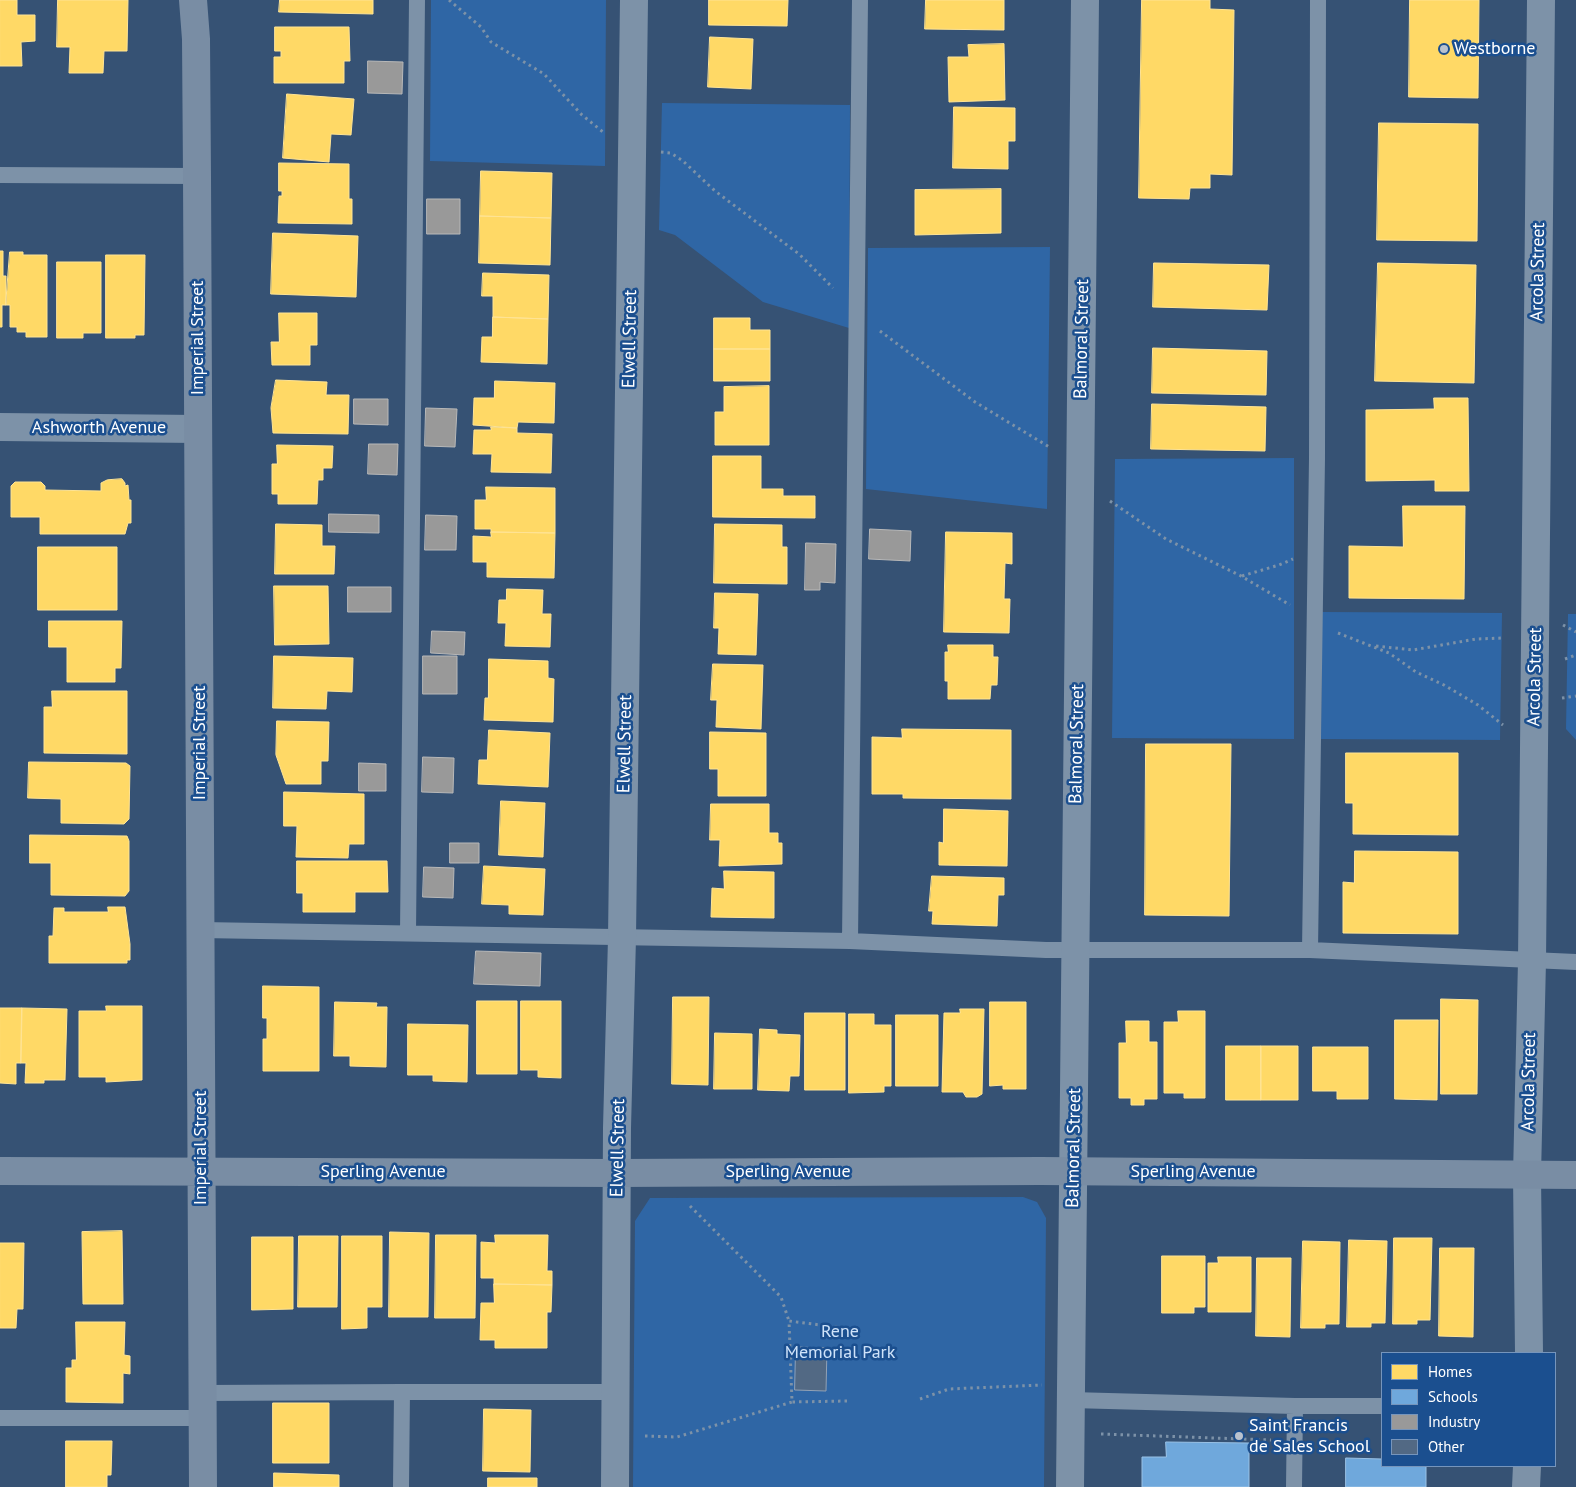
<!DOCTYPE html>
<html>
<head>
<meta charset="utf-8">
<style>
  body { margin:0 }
  #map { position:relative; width:1576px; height:1487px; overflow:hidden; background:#365274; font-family:"PT Sans",sans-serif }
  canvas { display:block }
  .legend { position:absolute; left:1381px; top:1352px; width:175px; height:115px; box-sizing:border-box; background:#1b4f8f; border:1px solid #7695bc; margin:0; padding:6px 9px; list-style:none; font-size:15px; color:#fff }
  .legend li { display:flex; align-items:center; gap:10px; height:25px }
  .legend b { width:25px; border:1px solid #7695bc }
</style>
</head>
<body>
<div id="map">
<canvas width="1576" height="1487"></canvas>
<ul class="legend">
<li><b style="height:14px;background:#ffd966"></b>Homes</li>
<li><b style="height:14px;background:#6fa8dc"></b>Schools</li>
<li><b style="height:14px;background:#999"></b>Industry</li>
<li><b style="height:14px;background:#526984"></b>Other</li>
</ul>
</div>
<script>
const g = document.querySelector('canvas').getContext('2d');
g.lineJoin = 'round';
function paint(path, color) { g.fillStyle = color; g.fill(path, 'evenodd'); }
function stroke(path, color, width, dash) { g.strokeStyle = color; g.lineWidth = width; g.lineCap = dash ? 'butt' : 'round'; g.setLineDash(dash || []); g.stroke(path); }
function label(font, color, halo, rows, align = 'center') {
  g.font = font + ' "PT Sans",sans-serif'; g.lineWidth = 5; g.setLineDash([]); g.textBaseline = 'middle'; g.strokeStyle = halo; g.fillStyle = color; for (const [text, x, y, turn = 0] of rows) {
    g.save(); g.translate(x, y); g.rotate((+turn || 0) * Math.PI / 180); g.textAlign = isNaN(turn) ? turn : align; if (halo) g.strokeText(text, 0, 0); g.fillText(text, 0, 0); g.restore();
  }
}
const green = new Path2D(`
  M431,0h175l-1,166 -175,-5z
  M662,103l188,2 -1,223 -86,-26 -88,-67 -16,-5z
  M1050,247l-3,262 -181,-20 2,-241z
  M1294,458v281l-182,-1 3,-279z
  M1322,612l180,1 -2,127 -179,-1z
  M1568,614h8v126l-10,-11z
  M1023,1197l14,5 9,16 -2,269h-411l2,-266 15,-23z`);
const homes = new Path2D(`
  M0,0h17v15h18v26l-14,1 1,24h-22z
  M58,0h70l-1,51h-23l-1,22h-34l1,-26h-13z
  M280,0h93v14l-94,-2z
  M709,0h79l-1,26 -78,-1z
  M926,0h78v30l-79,-1z
  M1142,0h68v9l24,1 -2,165 -22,-1v14h-20l-1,11 -50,-1z
  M1410,0h69l-1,98 -69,-1z
  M275,27h74l1,34h-6v22h-70v-26h7v-6h-6z
  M710,37l43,2 -2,50 -43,-2z
  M1004,44l1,56 -56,2 -1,-45h21l-1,-12z
  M287,94l67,5 -3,36 -20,-1 -2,28 -46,-4z
  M954,107l61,1v33h-7v28l-55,-1z
  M1379,123l99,1 -1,117 -100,-1z
  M279,163l70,1v35h3v25l-74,-1 1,-27h3v-5h-3z
  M481,171l71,2 -1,45 -71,-2z
  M1001,189v44l-86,2v-45z
  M480,216l71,2 -1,47 -71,-2z
  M273,233l85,3 -2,61 -85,-3z
  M0,251h3v25h3v29h-4v22h-2z
  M10,252h13v3h24v82h-21v-5h-9v-5h-7v-22h-4z
  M106,255h39l-1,80h-9v3h-29z
  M57,262h44v71h-18v5h-26z
  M1154,263l115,2 -2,45 -114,-3z
  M1378,263l98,2 -2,118 -99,-2z
  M483,273l66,2 -1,44 -55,-2v-21h-11z
  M279,313h38v32h-7v20h-38l-1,-23h8z
  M493,317l55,2 -1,45 -66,-2 1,-25h10z
  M714,318h36v12h20v19h-56z
  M1153,348l114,3 -1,44 -114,-2z
  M714,349h56v32h-56z
  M276,380l51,2 -1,13h23l-1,39 -75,-1 -2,-25z
  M495,381l60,2 -1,40 -36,-1 -1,6 -44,-3 1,-27h20z
  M769,386v59h-54v-33h9v-25z
  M1434,398h34l1,93h-34v-11l-69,1v-71l68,-1z
  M1152,404l114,3 -1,44 -114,-2z
  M491,427l26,1v5l35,1 -1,39 -60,-1 1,-18h-19l1,-24h17z
  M277,445l56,1 -1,22h-9v12h-5l-1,24h-39v-10h-6v-30h5z
  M713,456h48v33h22v7h32v22l-102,-1z
  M122,479l3,4v3l3,-1 1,15h2v23h-3l-3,11h-85v-17h-29v-31l4,-4h26l4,4v4l56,1v-8l6,-3z
  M486,487l69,1v45l-64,-1v-3h-16v-29h11z
  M1403,506h62l-1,93 -115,-1v-52l54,1z
  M276,524l46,1v21h13l-1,28h-59z
  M715,524l67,1v22h5v37l-73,-1z
  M491,532l64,1 -1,45 -67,-1v-15h-14v-26l18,1z
  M946,532l66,1v31l-7,-1 -1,36h6l-1,34 -65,-1z
  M38,547h79v63h-79z
  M274,586h54l1,58 -54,1z
  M507,589l36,1 -1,24h9l-1,33 -45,-1 1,-23h-8l1,-23h7z
  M715,593l43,1 -2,61 -38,-1 1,-26h-5z
  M49,621h73l-1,47h-6v14h-48v-35h-18z
  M948,645h45v12h5l-1,28h-6l-1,14h-42v-18h-3v-29h3z
  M274,656l79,2 -1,34 -25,-1 -1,18 -53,-1z
  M489,659l59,2v17l6,1 -1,43 -69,-2 1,-22h3z
  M713,664l50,1 -2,64 -45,-2 1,-27h-6z
  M52,691h75v63l-83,-1v-46h8z
  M277,721l52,1 -1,39h-7v23h-35l-10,-29z
  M902,729l109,1v69l-108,-1v-4h-31v-57l30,1z
  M489,730l61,3 -2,54 -70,-3 1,-24h8z
  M710,732l56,1v63h-48v-27h-8z
  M1146,744h85l-2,172 -84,-1z
  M1346,753h112v82l-105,-1v-31h-7z
  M29,762l97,1 4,3 -1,53 -5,5 -63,-1v-24l-33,-1z
  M284,792l80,2v50h-15l-1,14 -52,-1 1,-31h-13z
  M501,801l44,2 -2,54 -44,-2z
  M711,804h58v29h9v10h4v21l-63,2 1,-26h-10z
  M944,809l64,2 -1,55 -68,-1v-23l4,1z
  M30,835l97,1 2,5v50l-4,5 -74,-1v-32h-21z
  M1355,851l103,1v82l-115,-1v-51l11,1z
  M297,861h90l1,31h-33v20h-52v-19h-6z
  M484,866l61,3 -2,46 -34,-1v-9l-27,-1z
  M724,871l50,1v46l-63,-1 1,-29 12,1z
  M932,876l72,2v17h-6l-1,31 -65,-2 1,-13h-4z
  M108,907h17l5,37v16h-3v3h-78v-27h4l1,-28h10v4h44z
  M263,986l56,1v84h-56v-32h4v-21h-4z
  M673,997h36l-1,88 -36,-1z
  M1441,999l37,1 -1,94h-36z
  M477,1001h40v73h-40z
  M521,1001h40v77l-23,-1v-7h-17z
  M335,1002l42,1 -1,4h11l-1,60 -36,-1v-10h-16z
  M990,1002h36v87h-23v-4l-13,1z
  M106,1006h36v74l-36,2v-5h-27v-66h27z
  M0,1008h22l-1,55h-5v21l-16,-1z
  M22,1008l45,1 -2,71h-21v3h-19l1,-20h-5z
  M960,1009h24l-2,85 -5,3h-11l-3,-5h-21l2,-79h16z
  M1178,1011h27v87h-21v-5h-20v-71h14z
  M805,1013h40v77h-40z
  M849,1014h25v11h17v61h-7v6l-35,1z
  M896,1015h42v71h-42z
  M1395,1020h43l-1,80 -42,-1z
  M1126,1021h23v21h8v57h-13v6h-13v-7h-12v-55h7z
  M408,1024l60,1 -1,57 -34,-1v-6h-25z
  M760,1029l17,1v4l23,1 -1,41h-9l-1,15 -31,-1z
  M715,1033l37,1v55h-38z
  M1226,1046h35v54h-35z
  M1261,1046h37v54h-37z
  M1313,1047h55v52h-31v-8h-24z
  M122,1231l1,73h-40l-1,-72z
  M390,1232l39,1 -1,84h-39z
  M436,1235h40l-1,83h-40z
  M495,1235h53l-1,36h5v14l-58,-1v-6h-13v-36l14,1z
  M299,1236h39l-1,71h-39z
  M342,1236h40v71h-15v21l-25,1z
  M252,1237h41v72l-41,1z
  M1394,1238h38l-2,82h-13v4h-24z
  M1349,1240l38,1 -2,82h-14v4h-24z
  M1303,1241l37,1 -1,82h-14v4h-24z
  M0,1243h24l-1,66h-6l-1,19h-16z
  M1440,1248h34l-1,89 -34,-1z
  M1162,1256h43v51h-11v6h-32z
  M1218,1257h33v55h-43v-49h10z
  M1257,1258h34l-1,79 -34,-1z
  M494,1284l58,1 -1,27h-4v36h-52v-8h-15l1,-37h13z
  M76,1322h49l-1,33 6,1v18l-7,-1v30l-57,-1v-34h6v-8h4z
  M273,1403h56v60h-56z
  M484,1409l47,1 -1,62 -47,-1z
  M66,1441h46l-1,34h-4v12h-41z
  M274,1473l65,2v12h-65z
  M488,1478h49v9h-49z`);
const schools = new Path2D(`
  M1166,1442l83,1v44h-107v-30h24z
  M1346,1458l36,1v7h44v21h-80z`);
const industry = new Path2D(`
  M368,61l35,1 -1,32 -34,-1z
  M427,199h33v35h-33z
  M354,399h34v26l-34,-1z
  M426,408l31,1 -2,38 -30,-1z
  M369,444h29l-1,31 -29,-1z
  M329,514l50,1v18l-50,-1z
  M426,515l31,1 -1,34h-31z
  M870,529l41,2 -1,30 -41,-2z
  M806,543l30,1 -1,39 -15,-1v8h-15z
  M348,587h43v25h-43z
  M432,631l33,1 -1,23 -33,-2z
  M423,656h34v38h-34z
  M423,757l31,1 -1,35 -31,-1z
  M359,763l27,1v27h-27z
  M450,843h29v20h-29z
  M424,867l30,1 -1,30 -30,-1z
  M476,951l65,2 -1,33 -66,-2z`);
const building = new Path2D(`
  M796,1347l31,1 -1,43 -31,-1z`);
const path = new Path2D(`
  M449,0l32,27 10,15 53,32 38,41 21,17
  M661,152l10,1 12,8 32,30 84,63 34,34
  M880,331l95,71 76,46
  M1110,501l56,38 75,37 49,29
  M1242,576l37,-11 14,-6
  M1563,625l13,7
  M1338,633l51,20 27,19 28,13 34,20 25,20
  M1376,646l37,4 63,-11 26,-1
  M1565,659l11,-4
  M1562,698l14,-2
  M690,1206l91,91 8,24
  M920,1399l29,-10 93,-4
  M847,1401l-55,1 -3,-81 47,6 19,7
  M1101,1434l170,6
  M645,1436l32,1 115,-35`);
const lane = new Path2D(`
  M0,175l197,1
  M201,930l649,11 196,9h264l266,12
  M408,933l9,-933
  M850,941l10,-941
  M1310,950l7,-492 1,-458
  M402,1392h215
  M203,1393l199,-1 -1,95
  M1071,1400l224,6
  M0,1418h202
  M1294,1487l1,-81h87`);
const street = new Path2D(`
  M0,427l198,2
  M1529,1353l-2,-178 5,-214 9,-961
  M615,1487l2,-359 5,-190 12,-938
  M1070,1487l15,-1487
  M1526,1487l1,-21`);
const secondary = new Path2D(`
  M193,0l3,39 1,137 6,1311
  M0,1171l617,2 423,-2 536,4`);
const markers = [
  [1444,49,5,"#b9c2ce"],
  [1239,1436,5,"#b9c2ce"]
];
const poiNames = [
  ["Westborne",1454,49],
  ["Saint Francis",1249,1426],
  ["de Sales School",1249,1447]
];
const streetNames = [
  ["Arcola Street",1538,272,-89],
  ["Imperial Street",198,338,-90],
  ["Elwell Street",630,339,-89],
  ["Balmoral Street",1082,339,-89],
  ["Ashworth Avenue",99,428],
  ["Arcola Street",1535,677,-89],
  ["Imperial Street",200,743,-90],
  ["Elwell Street",625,744,-89],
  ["Balmoral Street",1077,744,-89],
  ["Arcola Street",1529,1082,-89],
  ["Imperial Street",201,1148,-90],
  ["Elwell Street",618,1148,-89],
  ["Balmoral Street",1074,1148,-89],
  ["Sperling Avenue",383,1172],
  ["Sperling Avenue",788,1172],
  ["Sperling Avenue",1193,1172]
];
const parkNames = [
  ["Rene",840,1332],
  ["Memorial Park",840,1353]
];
paint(green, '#2f66a5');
paint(homes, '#ffd966');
stroke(homes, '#ffe494', 1);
paint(schools, '#6fa8dc');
stroke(schools, '#9ac2e6', 1);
paint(industry, '#999');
stroke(industry, '#b8b8b8', 1);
paint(building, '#526984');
stroke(building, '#92a2b6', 1);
stroke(path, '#7d92a8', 3, [2.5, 4]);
stroke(lane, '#7d92a8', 16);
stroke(street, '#7d92a8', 28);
stroke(secondary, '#798da4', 28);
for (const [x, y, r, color] of markers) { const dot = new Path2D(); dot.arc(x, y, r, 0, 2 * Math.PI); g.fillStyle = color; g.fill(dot); stroke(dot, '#1b4f8f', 2); }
label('18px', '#fff', '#1b4f8f', poiNames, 'left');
label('18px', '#fff', '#1b4f8f', streetNames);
label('18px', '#cfe3fa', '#1b4f8f', parkNames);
</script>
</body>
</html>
